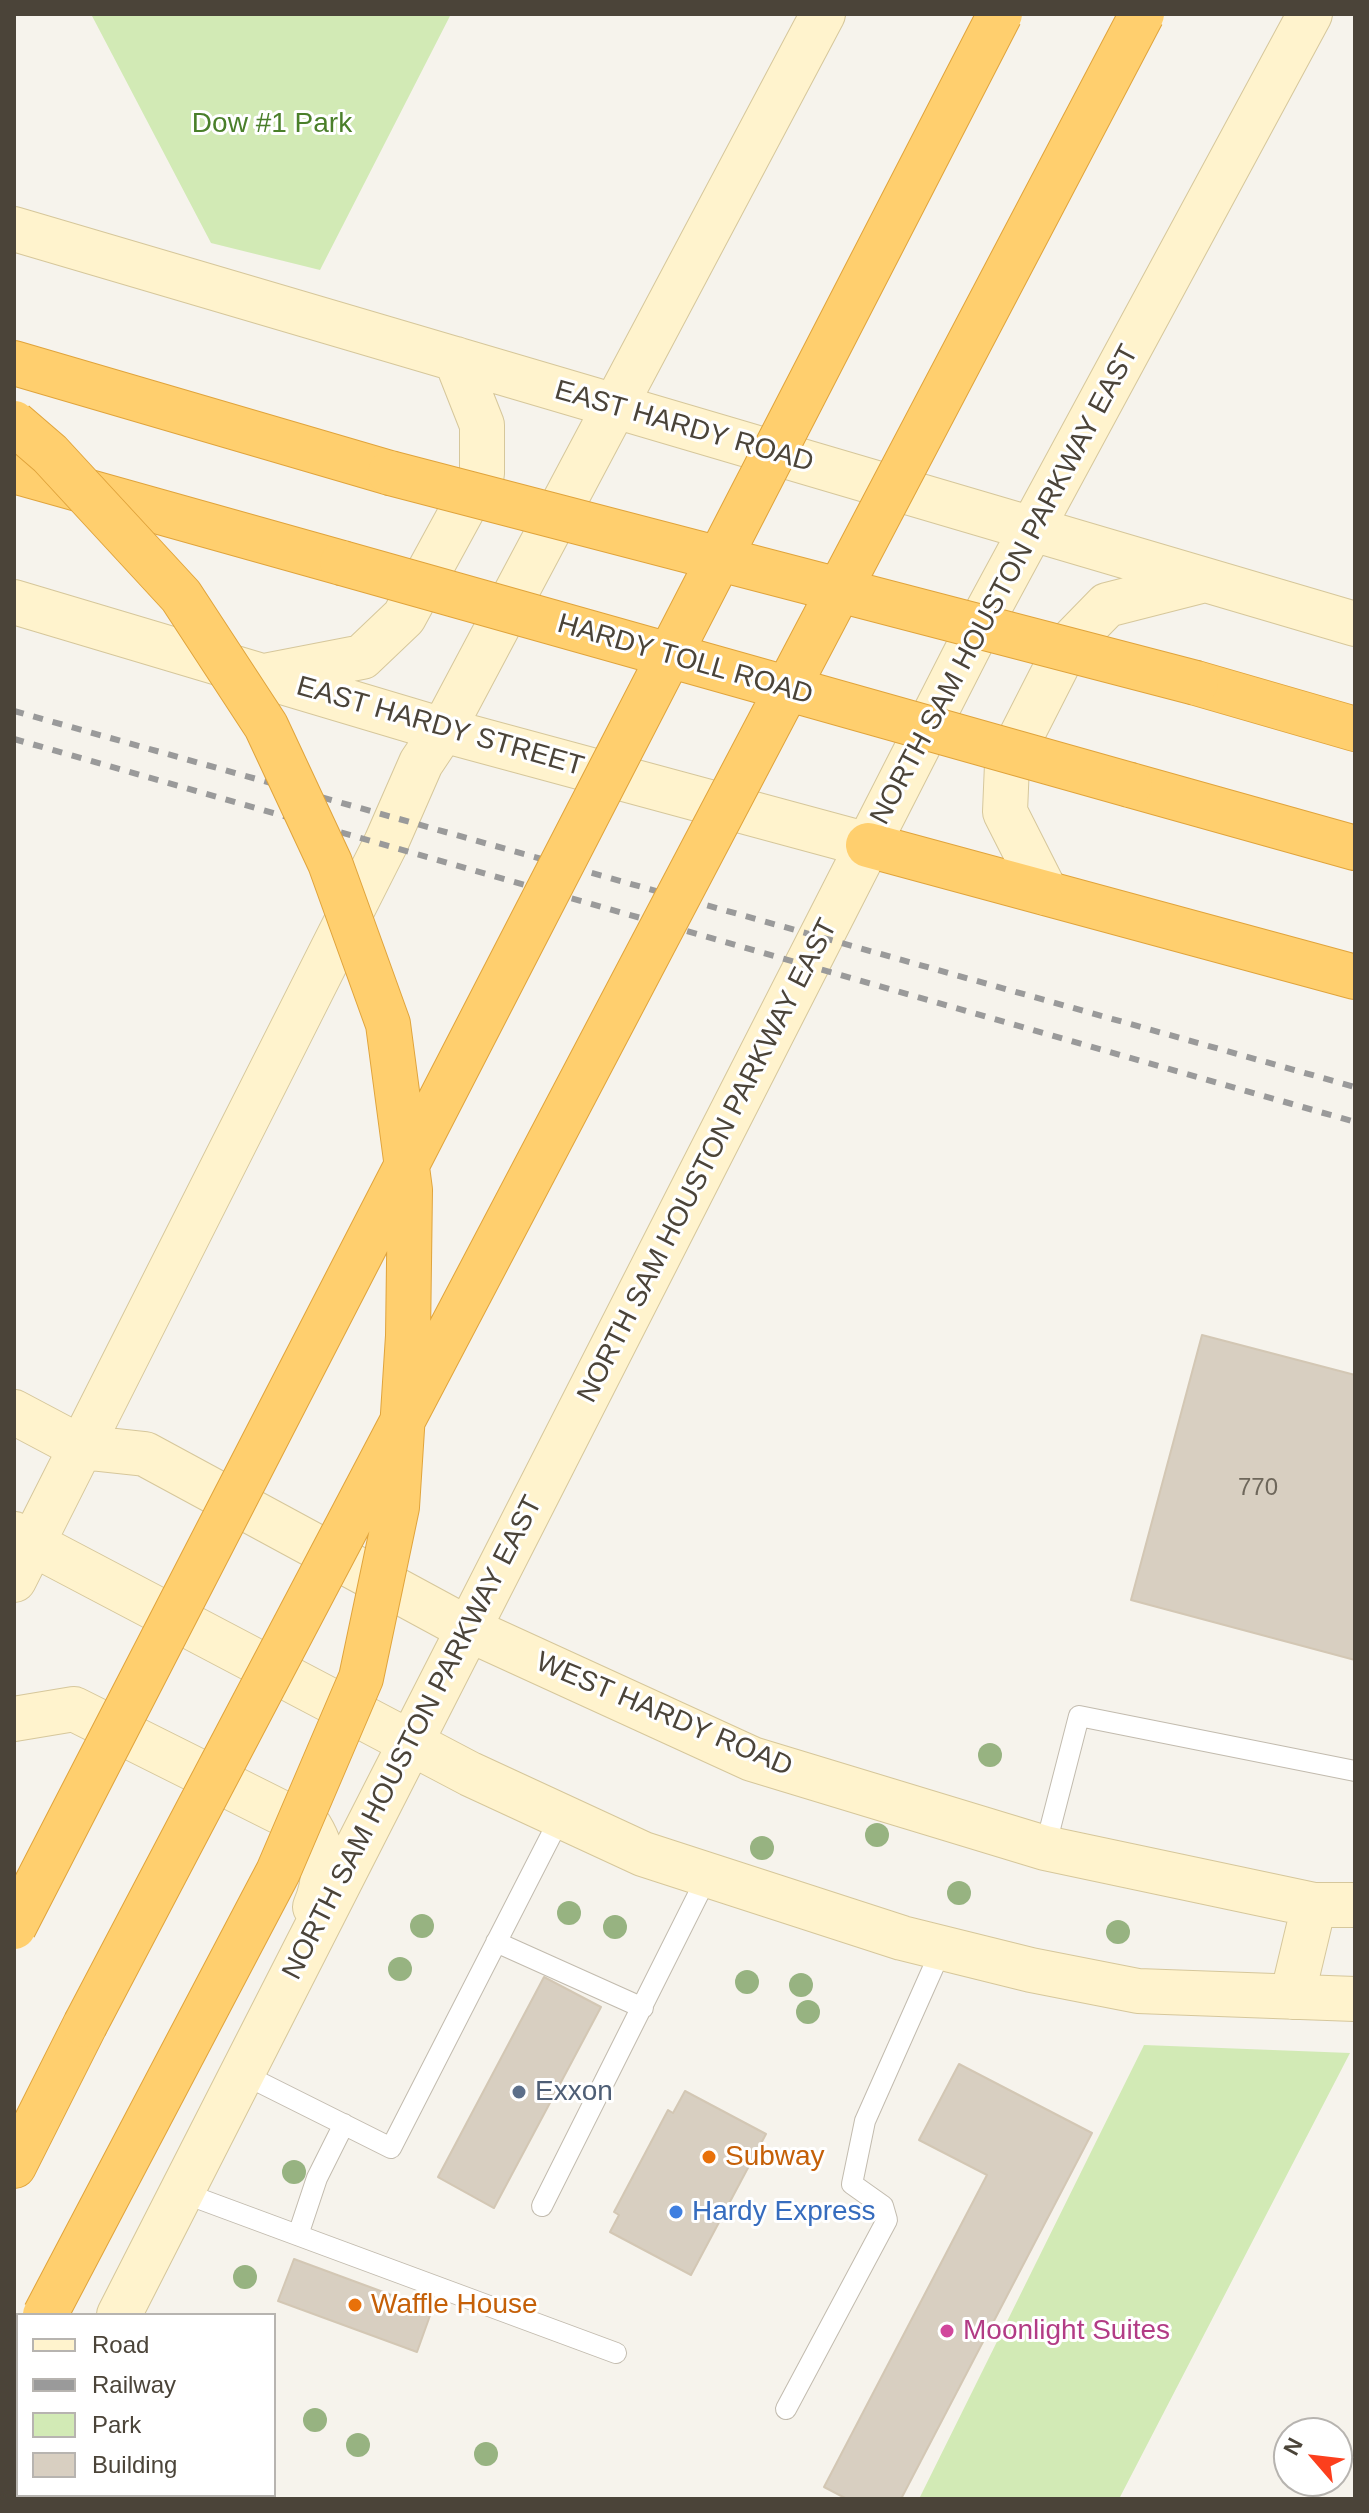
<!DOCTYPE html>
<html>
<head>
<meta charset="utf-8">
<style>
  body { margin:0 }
  #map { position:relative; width:1369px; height:2513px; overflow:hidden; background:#f6f3ec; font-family:Arial,sans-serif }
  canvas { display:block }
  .frame { position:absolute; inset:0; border:16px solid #4b4439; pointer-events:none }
  .legend { position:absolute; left:16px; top:2313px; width:260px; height:184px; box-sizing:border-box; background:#fff; border:2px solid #b7b4b0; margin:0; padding:10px 14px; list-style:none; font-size:24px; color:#4b4439 }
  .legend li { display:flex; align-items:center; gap:16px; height:40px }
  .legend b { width:40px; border:2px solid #b7b4b0 }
  .north { position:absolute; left:1273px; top:2417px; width:80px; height:80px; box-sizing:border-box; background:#fff; border:2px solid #b7b4b0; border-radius:50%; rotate:298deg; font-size:22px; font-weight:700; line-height:32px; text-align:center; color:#4b4439 }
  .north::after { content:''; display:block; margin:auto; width:28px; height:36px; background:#fc3f1d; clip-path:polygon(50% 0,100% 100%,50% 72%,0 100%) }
</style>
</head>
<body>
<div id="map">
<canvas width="1369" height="2513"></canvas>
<div class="frame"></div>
<ul class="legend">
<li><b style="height:10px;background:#fff3cd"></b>Road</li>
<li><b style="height:10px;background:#9a9a9a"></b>Railway</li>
<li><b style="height:22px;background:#d2eab5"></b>Park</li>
<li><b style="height:22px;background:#d8cfc1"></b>Building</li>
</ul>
<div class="north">N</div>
</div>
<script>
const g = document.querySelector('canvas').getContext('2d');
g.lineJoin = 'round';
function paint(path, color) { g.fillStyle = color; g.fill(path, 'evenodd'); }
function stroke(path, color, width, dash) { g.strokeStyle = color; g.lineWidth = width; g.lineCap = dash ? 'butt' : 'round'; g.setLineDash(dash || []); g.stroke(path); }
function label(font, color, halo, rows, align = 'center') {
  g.font = font + ' Arial,sans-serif'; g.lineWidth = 6; g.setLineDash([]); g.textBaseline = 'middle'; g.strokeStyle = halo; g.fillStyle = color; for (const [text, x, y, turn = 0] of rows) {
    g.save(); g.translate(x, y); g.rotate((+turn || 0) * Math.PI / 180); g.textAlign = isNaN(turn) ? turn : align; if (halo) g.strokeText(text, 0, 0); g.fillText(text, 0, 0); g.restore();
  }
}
const green = new Path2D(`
  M91,14h360l-131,256 -109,-27z
  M1144,2045l206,8 -231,446h-200z`);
const building = new Path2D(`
  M1202,1335l153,40v285l-224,-60z
  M544,1977l57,30 -107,201 -56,-31z
  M959,2064l133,69 -191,366h-54l-23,-12 163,-312 -68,-35z
  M685,2091l81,43 -75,141 -81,-43 9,-17 -5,-3 54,-102 5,3z
  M294,2259l138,51 -15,42 -139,-51z`);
const lane = new Path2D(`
  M1045,1848l34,-132 276,55
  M496,1942l147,66
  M241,2073l150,75 170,-332
  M181,2192l435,161
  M542,2206l166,-331
  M298,2235l19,-57 27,-54
  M786,2409l101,-189 -4,-14 -31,-22 13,-63 77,-173`);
const secondary = new Path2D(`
  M14,229l1341,395
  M14,602l429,128 425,115
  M269,675l93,-18 42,-40 78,-143v-49l-26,-66
  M1046,893l-41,-81 2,-48 60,-118 40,-41 98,-25
  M14,1412l66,35 65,7 325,176 282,129 293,89 269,57h41
  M14,1534l456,240 173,80 259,84 129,32 107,21 217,8
  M14,1580l372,-737 35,-80 22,-33 380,-716
  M14,1719l60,-10 236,118c16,26 17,52 5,80
  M1292,1997l22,-92
  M119,2315l863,-1694 328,-607
  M25,2499l2,-4`);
const highway = new Path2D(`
  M14,363l376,110
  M14,471l328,92
  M1196,683l159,46
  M1130,785l225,63
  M868,845l487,132
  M14,2166l71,-141
  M14,2375l4,-7`);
const rail = new Path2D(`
  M14,711l1341,376
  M14,739l1341,383`);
const highwayBridge = new Path2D(`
  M14,423l36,31 131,142 85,130 64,137 58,161 22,166 -2,146 -11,171 -36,171 -83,194 -233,443
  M390,473l806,210
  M342,563l788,222
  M14,1927l986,-1913
  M85,2025l1057,-2011`);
const trees = [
  [990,1755],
  [877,1835],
  [762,1848],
  [959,1893],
  [569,1913],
  [422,1926],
  [615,1927],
  [1118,1932],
  [400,1969],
  [747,1982],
  [801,1985],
  [808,2012],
  [294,2172],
  [245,2277],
  [315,2420],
  [358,2445],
  [486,2454]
];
const markers = [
  [519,2092,8,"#5c6f8a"],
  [709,2157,8,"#e8710a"],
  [676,2212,8,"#3f7fe0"],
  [355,2305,8,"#e8710a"],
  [947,2331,8,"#d1479c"]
];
const numberNames = [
  ["770",1258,1488]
];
const parkNames = [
  ["Dow #1 Park",272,124]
];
const streetNames = [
  ["EAST HARDY ROAD",684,427,16],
  ["NORTH SAM HOUSTON PARKWAY EAST",1005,585,-62],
  ["HARDY TOLL ROAD",685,660,16],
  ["EAST HARDY STREET",440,727,16],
  ["NORTH SAM HOUSTON PARKWAY EAST",708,1161,-63],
  ["WEST HARDY ROAD",664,1715,23],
  ["NORTH SAM HOUSTON PARKWAY EAST",413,1738,-63]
];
const serviceNames = [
  ["Exxon",535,2092]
];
const foodNames = [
  ["Subway",725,2157],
  ["Waffle House",371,2305]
];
const shopNames = [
  ["Hardy Express",692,2212]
];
const hotelNames = [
  ["Moonlight Suites",963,2331]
];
paint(green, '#d2eab5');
paint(building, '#d8cfc1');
stroke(building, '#d3c7b4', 2);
stroke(lane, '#c2bbae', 22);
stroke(secondary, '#d6c79b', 46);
stroke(highway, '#e0a43c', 46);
stroke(lane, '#fff', 20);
stroke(secondary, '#fff3cd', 44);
stroke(highway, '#ffcf6e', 44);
stroke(rail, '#9a9a9a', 6, [10, 10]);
stroke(highwayBridge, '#e0a43c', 46, []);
stroke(highwayBridge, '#ffcf6e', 44);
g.fillStyle = '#97b381';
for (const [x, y] of trees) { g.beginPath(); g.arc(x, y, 12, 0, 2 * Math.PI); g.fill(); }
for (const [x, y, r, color] of markers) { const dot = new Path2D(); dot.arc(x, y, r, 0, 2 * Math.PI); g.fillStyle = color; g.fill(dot); stroke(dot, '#fff', 3); }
label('24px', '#6e675b', null, numberNames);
label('28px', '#4a7f2a', '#fff', parkNames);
label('28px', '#4b4439', '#fff', streetNames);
label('28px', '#4e5e75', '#fff', serviceNames, 'left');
label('28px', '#c56008', '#fff', foodNames, 'left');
label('28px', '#366cbe', '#fff', shopNames, 'left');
label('28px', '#b23c85', '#fff', hotelNames, 'left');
</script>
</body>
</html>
